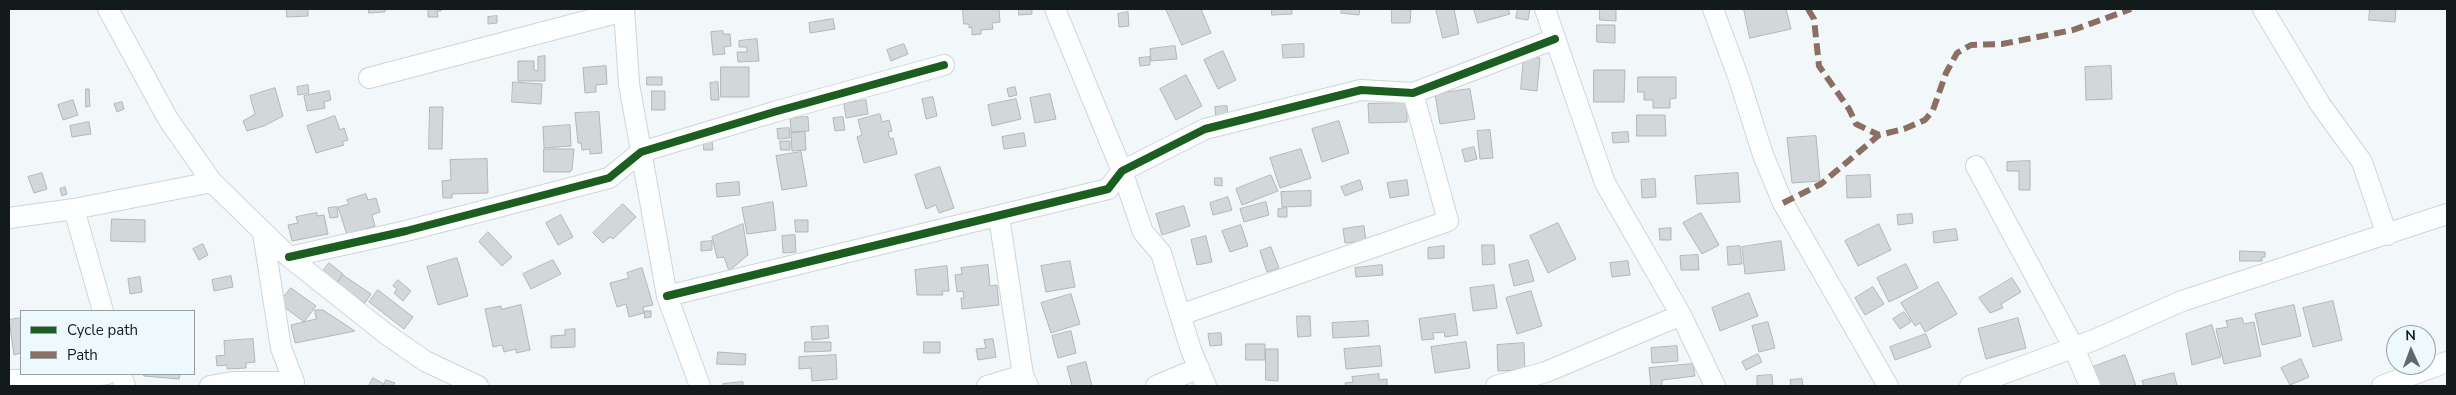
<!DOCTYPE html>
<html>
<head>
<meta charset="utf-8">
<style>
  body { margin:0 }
  #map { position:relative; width:2456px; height:395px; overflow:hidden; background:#f2f8fa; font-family:"Nunito Sans",sans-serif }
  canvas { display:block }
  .frame { position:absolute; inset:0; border:10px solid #131a1c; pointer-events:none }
  .legend { position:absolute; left:20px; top:310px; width:175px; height:65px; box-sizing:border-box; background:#eef9fd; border:1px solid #96a0a3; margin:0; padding:6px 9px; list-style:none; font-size:15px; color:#131a1c }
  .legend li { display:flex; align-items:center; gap:10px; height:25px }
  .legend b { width:25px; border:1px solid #96a0a3 }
  .north { position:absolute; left:2386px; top:325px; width:50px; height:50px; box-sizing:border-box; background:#eef9fd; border:1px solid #96a0a3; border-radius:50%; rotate:358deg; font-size:14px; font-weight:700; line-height:20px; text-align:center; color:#131a1c }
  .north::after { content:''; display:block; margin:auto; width:18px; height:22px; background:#61686a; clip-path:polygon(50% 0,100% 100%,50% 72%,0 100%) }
</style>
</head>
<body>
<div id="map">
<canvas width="2456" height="395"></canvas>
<div class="frame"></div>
<ul class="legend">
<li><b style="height:6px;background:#1b5e20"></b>Cycle path</li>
<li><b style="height:6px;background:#8d6e63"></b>Path</li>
</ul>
<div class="north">N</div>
</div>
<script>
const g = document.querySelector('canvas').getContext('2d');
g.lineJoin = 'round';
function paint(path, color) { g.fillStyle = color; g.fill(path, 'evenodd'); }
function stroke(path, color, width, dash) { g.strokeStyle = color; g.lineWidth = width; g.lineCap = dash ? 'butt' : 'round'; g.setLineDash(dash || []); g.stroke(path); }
const building = new Path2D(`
  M287,9h21v7l-21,1z
  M369,9h16v3l-16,1z
  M423,9h18v2h-4l1,6h-10v-8z
  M963,9h36l1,13 -8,1 1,6 -12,1v4l-9,1v-8l-3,1v-4h-5z
  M1019,9h13v5l-13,1z
  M1166,9h35l10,24 -29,12z
  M1272,9h20v5l-20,1z
  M1342,9h18l-1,6 -18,-2z
  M1392,9l19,1 -1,13h-18z
  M1436,9h18l5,25 -16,4z
  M1474,9h34l2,5 -32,9z
  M1518,9h12l-2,11 -12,-2z
  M1600,9h16v12l-16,-1z
  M1744,9h42l5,20 -41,9z
  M2370,9h26l-1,13 -26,-2z
  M1128,12l1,14 -10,1 -1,-13z
  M497,16v7l-9,1v-7z
  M833,19l2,10 -25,4 -1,-10z
  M1597,25h18v18l-18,-1z
  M723,31v3h7l1,12 -7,1 1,7 -12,1 -2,-23z
  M757,39l2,22 -21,1 -1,-10h10v-5h-8v-6z
  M904,44l4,10 -17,7 -4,-11z
  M1304,44v13l-21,1 -1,-13z
  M1175,46l2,13 -26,2 -1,-12z
  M1223,51l13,29 -18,9 -14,-29z
  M545,56v25h-27v-20h16v9l4,1v-14z
  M1524,56l16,2 -3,33 -16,-2z
  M1150,57v8l-10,1 -1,-8z
  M606,66l1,18 -11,1v7l-11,1 -2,-25z
  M2111,66l1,33 -26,1 -1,-33z
  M721,67h28v30h-28z
  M1594,70h31l-1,32h-30z
  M1186,75l16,31 -26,14 -16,-31z
  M647,77h15v8h-15z
  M1638,77h38v21l-6,1v9h-17v-8h-9v-8h-6z
  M513,82l29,2 -1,20 -29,-2z
  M718,82l1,18h-8l-1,-17z
  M308,85l1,8 -11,2 -1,-8z
  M1015,87l2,8 -8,2 -2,-8z
  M275,88l8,28 -19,10 -17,5 -4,-10 12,-7 -5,-18z
  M86,89h3l1,17 -4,1z
  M1470,89l5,30 -35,5 -5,-30z
  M329,91l2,9 -7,2 1,6 -18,3 -3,-15z
  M652,91h13v19h-13z
  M1050,94l6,25 -21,4 -5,-25z
  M933,97l4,19 -11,3 -4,-20z
  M1016,99l5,20 -29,7 -4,-21z
  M73,100l5,15 -15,5 -5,-15z
  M866,100l2,14 -22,4 -2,-14z
  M122,102l2,7 -7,3 -3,-8z
  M1407,103v19l-38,1 -1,-19z
  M1227,106l1,11 -12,2 -1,-12z
  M430,107h13l-1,42h-13z
  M599,112l3,41 -12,1v-5l-8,1 -1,-7h-3l-3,-30z
  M880,114l2,8 7,-2 3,11 -4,1 2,7 3,-1 4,16 -33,9 -7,-26 5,-2 -4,-15z
  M1637,115h28l1,21h-29z
  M335,116l5,14 4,-2 4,12 -6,2 2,3 -28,8 -9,-27z
  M808,117l1,14 -18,1 -1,-14z
  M843,117l2,13 -10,1 -2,-13z
  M1339,121l10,32 -27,9 -10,-33z
  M89,122l2,12 -19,3 -2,-11z
  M570,125l1,21 -27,2 -1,-21z
  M789,128l1,10 -12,1 -1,-10z
  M1490,130l3,28 -13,1 -3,-28z
  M805,132l1,18 -14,1 -1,-18z
  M1628,132l1,10 -16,1 -1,-10z
  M1024,133l2,13 -22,3 -2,-12z
  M1816,136l4,45 -28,2 -5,-45z
  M704,141h8l1,9h-9z
  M780,141h10v9h-9z
  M1474,147l3,12 -12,3 -3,-12z
  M544,149h30l-2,21 -2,2h-26z
  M1301,149l10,29 -31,10 -10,-30z
  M801,152l6,34 -25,4 -6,-34z
  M487,159l1,34 -36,1v4h-9l-1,-17 9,-1 -1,-20z
  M2030,161v29h-11v-19h-12v-9z
  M940,167l14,41 -15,5 -3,-8 -10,4 -11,-34z
  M42,173l5,16 -13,4 -6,-16z
  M1738,173l2,29 -43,2 -2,-28z
  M1271,175l7,16 -36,14 -6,-16z
  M1870,175l1,22 -24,1 -1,-22z
  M1215,178h7v8l-7,-1z
  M1655,179l1,18 -14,1 -1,-18z
  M1360,180l3,9 -18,7 -4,-9z
  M1407,180l2,15 -19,3 -3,-15z
  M739,182l1,13 -23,2 -1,-13z
  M65,187l2,7 -5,2 -2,-7z
  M1311,191v15l-29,1 -1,-15z
  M366,194l2,6 8,-2 4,14 -8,3 3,11 -28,9 -9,-28 11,-3 -2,-4z
  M1228,197l4,13 -19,5 -3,-12z
  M773,202l3,28 -29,4 -5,-26z
  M1266,202l3,13 -25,7 -4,-13z
  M623,204l13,13 -23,22 -3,-2 -7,6 -10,-10z
  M1184,206l6,20 -28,9 -6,-21z
  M337,207l1,10 -8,1 -2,-10z
  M1287,208v9h-9v-8z
  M317,213v3l7,-1 4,19 -36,7 -4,-16 10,-2 -2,-6z
  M1701,213l18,32 -17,9 -19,-31z
  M1912,214l1,9 -15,2 -1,-10z
  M561,215l12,22 -15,8 -12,-22z
  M112,219l33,1v22l-34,-1z
  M795,220h13v12h-12z
  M1558,223l18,36 -28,14 -18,-37z
  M743,224l5,31 -19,16 -5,-14 -7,1 -5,-21z
  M1879,224l12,26 -33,16 -13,-25z
  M1241,225l7,21 -18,6 -8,-21z
  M1364,226l2,15 -21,2 -2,-14z
  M1671,228v12h-11l-1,-11z
  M1956,229l2,11 -24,3 -1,-11z
  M488,232l24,25 -10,9 -23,-24z
  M795,235l1,17 -13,1 -1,-17z
  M1206,236l6,26 -15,3 -6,-25z
  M712,241v9l-11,1v-9z
  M1781,241l4,29 -40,4 -3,-27z
  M203,244l5,11 -9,5 -6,-11z
  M1482,245h12l1,19 -12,1z
  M1444,246v12l-16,1v-11z
  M1740,246l2,18 -14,1 -1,-18z
  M1271,247l8,21 -12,4 -7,-21z
  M2240,251l25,1v5h-3v4h-22z
  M1698,255l1,15h-18l-1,-14z
  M457,258l11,38 -30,9 -11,-38z
  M553,260l8,14 -30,15 -8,-15z
  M1528,260l6,21 -20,5 -5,-21z
  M1070,261l5,26 -29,5 -5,-26z
  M1628,261l2,14 -18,2 -2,-14z
  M329,263l14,11 -7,10 -13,-13z
  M1906,264l12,24 -29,14 -12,-24z
  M988,265l2,21 7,-1 2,20 -37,4 -1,-11h3l-1,-7 -6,1 -2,-17 7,-1 -1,-6z
  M1382,265l1,10 -27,2 -1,-9z
  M947,266l2,25h-7l1,4h-26l-2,-25z
  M642,268l11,37 -10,2 1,6 -15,4 -3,-13 -9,3 -7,-24 19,-5 -2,-5z
  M343,275l28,19 -6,9 -28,-19z
  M231,276l2,11 -19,4 -2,-11z
  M140,277l2,15 -12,2 -2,-15z
  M2012,278l9,14 -20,12 2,4 -13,5 -11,-15z
  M398,280l13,11 -8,10 -9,-8 3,-4 -4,-3z
  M1938,282l19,32 -32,18 -5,-9 -5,3 -14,-23z
  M1494,285l3,23 -24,3 -3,-23z
  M1873,287l11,17 -19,11 -10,-17z
  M291,288l25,18 -12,16 -25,-19z
  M378,290l35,27 -9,12 -35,-27z
  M1531,291l11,35 -25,8 -11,-36z
  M1749,293l9,23 -38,15 -8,-23z
  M1071,294l9,30 -29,9 -10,-30z
  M2333,301l9,39 -29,7 -10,-39z
  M521,305l9,45 -14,3v-4l-12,3 -2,-7 -9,2 -8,-38 16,-3v3z
  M2294,305l7,31 -39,9 -7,-31z
  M315,310h8l32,21 -60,12 -4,-18 25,-6z
  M645,311h6v6l-6,1z
  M1904,312l7,10 -11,7 -7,-10z
  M1455,314l3,21 -13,2 -1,-5 -11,1 1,6 -12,1 -3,-21z
  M1297,316h13l1,20 -13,1z
  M21,318v35l-7,2 -5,-35z
  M2018,318l8,30 -40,11 -8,-30z
  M2242,318l2,6 10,-2 7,34 -37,8 -8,-35 12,-2 -2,-6z
  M1368,321l1,15 -36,2 -1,-15z
  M1768,322l7,26 -16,4 -7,-26z
  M2212,325l9,32 -29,8 -6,-31z
  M828,326l1,12 -17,2 -1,-13z
  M575,329v18l-24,1v-12l14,-1v-5z
  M1071,331l5,22 -18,5 -6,-22z
  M1221,333l1,12 -12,1 -2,-12z
  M1926,334l5,13 -36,13 -5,-13z
  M253,339l2,23 -9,1v5l-19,1v-4l-10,1 -1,-10 9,-1 -1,-14z
  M993,339l3,18 -18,3 -2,-11 10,-1 -2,-8z
  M805,342h26v9l-26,1z
  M924,342h16v11h-16z
  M1466,342l4,26 -35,5 -4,-26z
  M1524,343l1,27 -27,1 -1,-26z
  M1246,344h19v16h-19z
  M1380,346l2,20 -36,3 -2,-20z
  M1677,346l1,15 -26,2 -1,-15z
  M1266,349h12v32l-12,-1z
  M718,352l28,2 -1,11 -28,-1z
  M1758,354l4,8 -16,8 -4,-8z
  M836,355l1,24 -25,2 -1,-13 -12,1v-12z
  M2125,355l11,31h-36l-7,-19z
  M2301,359l8,18 -19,8 -9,-17z
  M1086,362l6,24h-20l-5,-19z
  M1693,364l2,12 -33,4v6h-11l-2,-18z
  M2174,373l3,13h-33l-2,-5z
  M144,374h36l-1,5 -35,-3z
  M1379,374v6l8,-1v7h-41l-1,-3 8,-1 -1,-5z
  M1772,375l1,11h-16v-10z
  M373,378l11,6 -2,2h-13z
  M1802,379l1,7h-12l-1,-6z
  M386,380l9,3 -2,3h-9z
  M743,382v4h-20v-2z`);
const minor = new Path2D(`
  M108,9l60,110 44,63 77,75 97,77 39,27 53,25
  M624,9l5,75 38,212 33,90
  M1055,9l67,162 21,61 18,21 30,97 15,36
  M1545,9l60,174 76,132 34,71
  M1713,9l26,70 24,76 20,48 105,183
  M2263,9l57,95 42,58 25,73
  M369,78l255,-67
  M1976,166l98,182 16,38
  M74,209l29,102
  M999,217l24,158 5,11
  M9,218l65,-9 138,-27
  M289,257l117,-26 203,-53 32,-26 133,-40 170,-47
  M667,296l441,-107 14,-18 83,-42 156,-39 52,3 142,-54
  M1180,315l268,-94 -35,-128
  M121,374l4,12
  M9,380l61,-1 37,-5
  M210,386l22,-4h62l-13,-34 -18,-115
  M987,386l36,-11
  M1156,386l43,-18
  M1496,386l50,-14 135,-57
  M1970,386l124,-46 88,-39 265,-87
  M2382,386l65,-24`);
const quiet = new Path2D(`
  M1808,9l6,10 5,47 30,43 7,15 23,11
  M1783,203l38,-19 58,-49 25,-6 21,-9 8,-10 13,-37 11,-20 14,-8 31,-1 71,-14 58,-21`);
const cycleway = new Path2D(`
  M289,257l117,-26 203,-53 32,-26 133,-40 170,-47
  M667,296l441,-107 14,-18 83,-42 156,-39 52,3 142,-54`);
paint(building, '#d2d8da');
stroke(building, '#b1b7b9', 1);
stroke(minor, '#cfd5d7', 22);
stroke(minor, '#fdfefe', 20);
stroke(quiet, '#8d6e63', 6, [12, 6]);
stroke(cycleway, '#1b5e20', 8);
</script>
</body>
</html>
